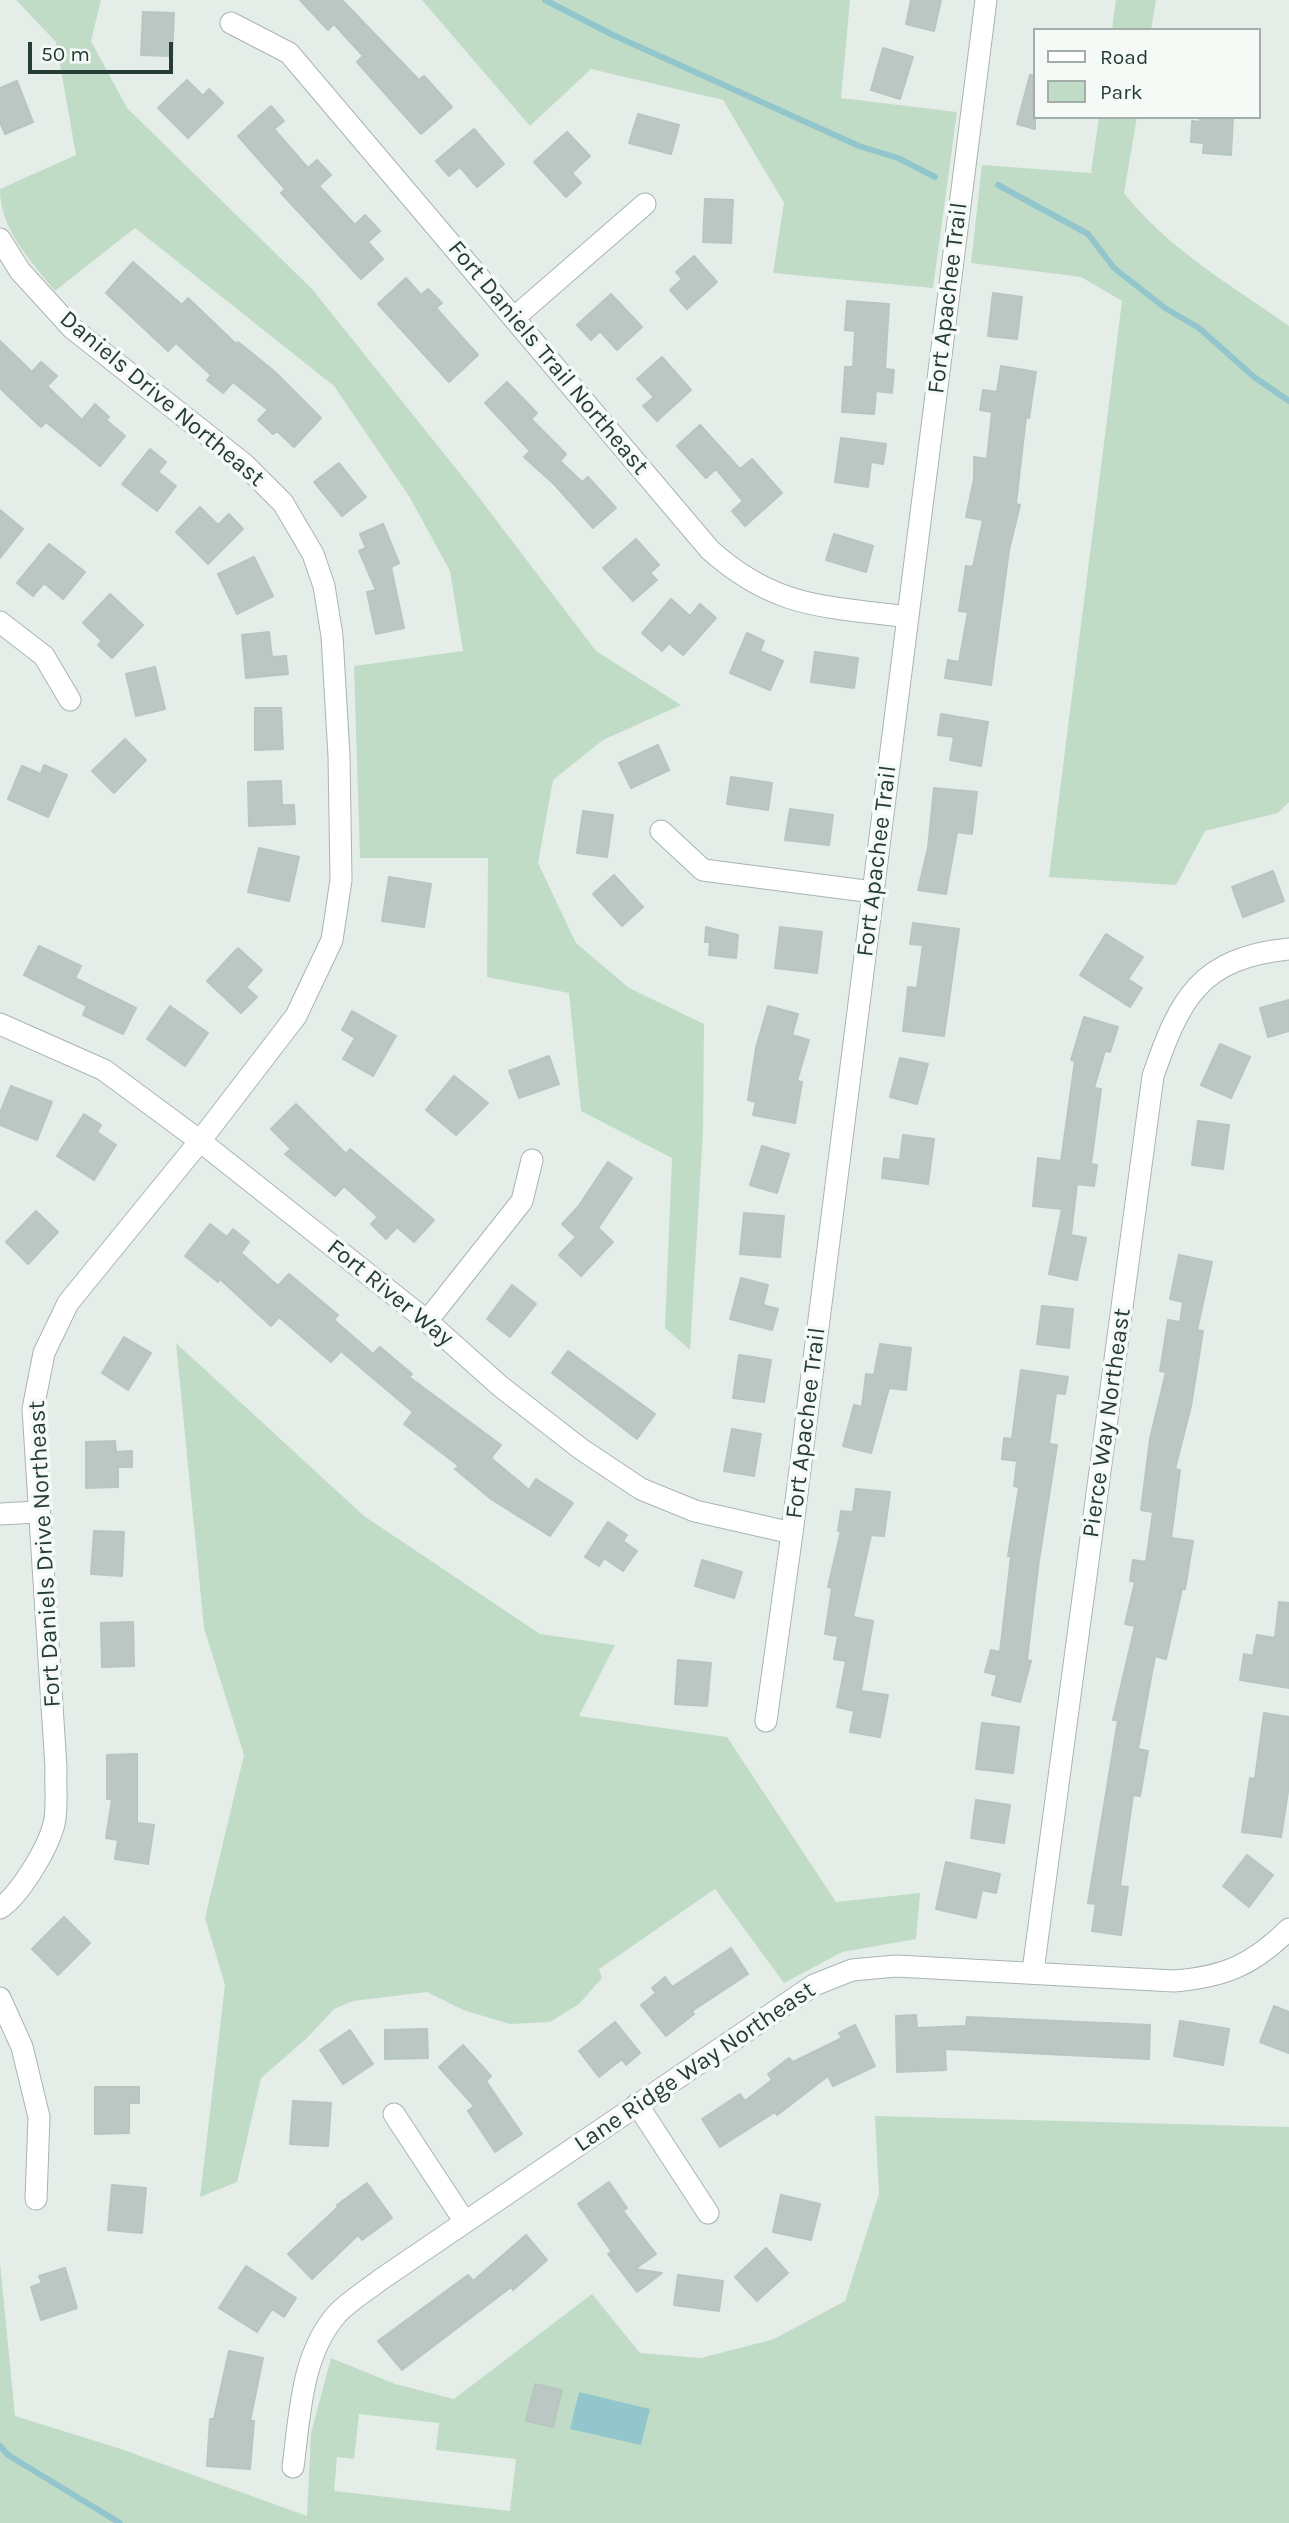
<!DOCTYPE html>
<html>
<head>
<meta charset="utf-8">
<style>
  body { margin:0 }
  #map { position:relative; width:1289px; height:2523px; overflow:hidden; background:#e5ede9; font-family:Karla,sans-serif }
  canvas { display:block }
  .legend { position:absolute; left:1033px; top:28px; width:228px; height:91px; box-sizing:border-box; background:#f6faf7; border:2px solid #a3aeaa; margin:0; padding:9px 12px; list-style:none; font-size:21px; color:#263d36 }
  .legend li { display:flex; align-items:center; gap:14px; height:35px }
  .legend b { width:35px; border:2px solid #a3aeaa }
  .scale { position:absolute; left:28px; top:42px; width:145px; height:32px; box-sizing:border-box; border:4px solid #263d36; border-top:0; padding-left:9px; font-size:21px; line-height:24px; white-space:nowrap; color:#263d36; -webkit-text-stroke:5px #f6faf7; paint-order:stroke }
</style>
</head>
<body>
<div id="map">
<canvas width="1289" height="2523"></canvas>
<ul class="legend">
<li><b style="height:9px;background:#fff"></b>Road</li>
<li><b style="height:19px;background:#c0dcc6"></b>Park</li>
</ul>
<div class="scale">50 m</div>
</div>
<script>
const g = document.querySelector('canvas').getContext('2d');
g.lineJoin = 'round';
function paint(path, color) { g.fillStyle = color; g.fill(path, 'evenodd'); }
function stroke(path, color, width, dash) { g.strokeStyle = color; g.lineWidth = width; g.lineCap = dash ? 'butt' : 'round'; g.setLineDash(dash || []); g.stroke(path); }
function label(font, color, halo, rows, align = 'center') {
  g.font = font + ' Karla,sans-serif'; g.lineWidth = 7; g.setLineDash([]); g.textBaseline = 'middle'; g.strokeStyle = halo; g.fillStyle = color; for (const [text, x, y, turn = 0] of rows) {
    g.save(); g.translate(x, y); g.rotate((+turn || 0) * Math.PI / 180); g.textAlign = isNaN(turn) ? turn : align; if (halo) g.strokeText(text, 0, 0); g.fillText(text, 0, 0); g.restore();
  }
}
const green = new Path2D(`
  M16,0h85l-10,41 36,67 185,181 162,202 122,160 85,54 -78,35 -50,40 -15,83 38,80 53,45 75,36 -1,107 -13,219 -25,-22 7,-170 -91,-47 -12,-118 -82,-16 1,-119h-128l-6,-192 109,-15 -13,-80 -41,-75 -75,-110 -199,-158 -80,63c-24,-30 -55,-61 -55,-102l76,-34 -20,-113z
  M422,0h428l-9,98 116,14 -24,176 -160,-15 11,-70 -61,-103 -132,-31 -61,57z
  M1116,0h40l-5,30h-39z
  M1099,117h38l-13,76c44,56 107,92 165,133v476l-11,11 -73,18 -29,54 -127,-8 73,-576 -41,-24 -110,-14 11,-98 109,8z
  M176,1343l188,173 176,118 75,11 -36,71 148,21 109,165 84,-9 -4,46 -74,13 -58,31 -69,-94 -116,80 3,9 -23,26 -29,18 -40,2 -47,-14 -36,-18 -74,9 -19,8 -27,29 -46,40 -24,104 -37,15 25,-212 -20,-67 39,-163 -40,-127z
  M875,2116l414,11v396h-1289v-260l15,153 106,33 186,67 4,-83 20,-75 64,26 59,15 138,-105 48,59 61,5 73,-19 71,-38 34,-107zM535,2384l27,7 -9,36 -27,-6zM359,2414l80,9 -3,27 80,9 -6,52 -176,-20 3,-34 17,2z`);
const water = new Path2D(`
  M579,2392l71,17 -9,36 -71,-16z`);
const stream = new Path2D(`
  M545,0l68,35 246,111 39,12 37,19
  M998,185l90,49 26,34 51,40 34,20 55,49 35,24
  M0,2446l8,9 112,68`);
const building = new Path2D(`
  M300,0h42l77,80 5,-4 28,31 -31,27 -64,-72 6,-6 -29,-32 -6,6z
  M911,0h30l-7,31 -28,-7z
  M143,12l31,1 -2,43 -31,-1z
  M883,48l30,9 -13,42 -29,-9z
  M1030,75l5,1v53l-18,-5z
  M187,80l16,16 6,-7 14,14 -35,35 -30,-30z
  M17,81l16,41 -28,12 -5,-12v-34z
  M271,106l13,15 -10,8 34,39 9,-8 14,15 -12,11 36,39 10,-10 15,16 -12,11 15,17 -22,20 -80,-86 4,-4 -47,-53z
  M638,114l41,11 -8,29 -42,-11z
  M1200,117h33l-2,38 -28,-2 1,-10 -13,-1 1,-21 8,1z
  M474,129l30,35 -27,23 -17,-20 -11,9 -13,-15z
  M567,132l23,24 -18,17 9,10 -15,14 -32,-35z
  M705,199l28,1 -2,43 -28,-1z
  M694,256l23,26 -30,27 -17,-19 12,-11 -6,-7z
  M133,262l49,43 6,-7 48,46 2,-2 36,29 47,47 -27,29 -17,-16 -4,3 -15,-14 10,-10 -35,-28 -10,11 -16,-13 4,-5 -35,-32 -8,8 -62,-58z
  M406,278l15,17 7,-6 14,14 -6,5 42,47 -29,27 -71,-78z
  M993,293l29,4 -5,42 -29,-3z
  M611,294l31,33 -25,23 -17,-19 -9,9 -14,-15z
  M847,301l42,3 -4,65 9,1 -2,23 -16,-2 -2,23 -32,-2 3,-45h8l2,-36 -10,-1z
  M0,341l32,31 9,-10 16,14 -10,10 35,34 13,-16 14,13 -3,3 19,16 -25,30 -54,-44 -5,5 -41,-39z
  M662,357l29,33 -34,31 -14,-15 11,-9 -17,-18z
  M1001,366l35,6 -7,46 -3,-1 -10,87 4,1 -11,45 -18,135 -46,-7 3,-18 11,2 9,-50 -9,-1 7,-45 7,1 10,-47 -17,-3 8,-38v-22l13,2 5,-47 -12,-2 3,-20 14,2z
  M507,382l30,31 -6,6 35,35 -6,7 22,21 6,-5 28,31 -23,20 -38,-43 -31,-28 6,-6 -45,-48z
  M700,425l40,44 12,-10 30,34 -37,33 -13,-15 11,-10 -27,-32 -10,9 -29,-32z
  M841,438l45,6 -3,20 -12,-2 -3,25 -33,-5z
  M150,449l16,13 -8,10 18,14 -19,25 -35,-27z
  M339,463l27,34 -24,19 -28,-34z
  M200,507l18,18 11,-11 14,15 -35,35 -32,-32z
  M0,510l23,19 -23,29z
  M383,524l16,39 -8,4 13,61 -28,6 -9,-42 9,-2 -17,-39 7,-3 -6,-14z
  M834,534l39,12 -7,26 -40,-12z
  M636,539l23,26 -9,8 7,7 -24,21 -30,-33z
  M49,544l36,28 -22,27 -19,-16 -11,13 -16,-13z
  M254,557l19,39 -36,18 -19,-40z
  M110,594l33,31 -31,33 -14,-13 4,-4 -19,-18z
  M671,599l19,17 10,-12 16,14 -33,37 -14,-12 -7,8 -20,-18z
  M269,632l3,25 14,-1 2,18 -42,4 -4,-43z
  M747,633l17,8 -4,10 23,10 -13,29 -40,-17z
  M815,652l43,6 -4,30 -43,-6z
  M155,667l10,42 -29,7 -10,-42z
  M255,708h26l2,41 -28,1z
  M941,714l47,8 -7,44 -31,-6 4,-23 -16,-2z
  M125,739l21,21 -32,33 -22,-22z
  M658,745l11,25 -38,18 -12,-25z
  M44,765l23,10 -19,42 -40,-18 14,-33 19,8z
  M731,777l41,6 -4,27 -41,-6z
  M281,781l1,24h12l1,19 -46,2 -1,-44z
  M934,788l43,4 -5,42 -15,-2 -11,62 -28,-4 10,-42z
  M790,809l43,6 -4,30 -44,-5z
  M583,811l30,4 -6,42 -30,-4z
  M259,848l40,9 -10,44 -41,-9z
  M1273,871l11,30 -41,16 -11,-30z
  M614,875l29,32 -21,19 -29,-32z
  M389,877l42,7 -7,43 -42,-6z
  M913,923l46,6 -15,107 -41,-5 5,-44 9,1 6,-43 -13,-1z
  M706,927l32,8 -2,23 -27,-3 1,-13h-5z
  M780,927l42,5 -5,41 -42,-5z
  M1106,934l37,23 -15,22 14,9 -12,19 -50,-32z
  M39,946l42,20 -6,12 61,30 -13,26 -40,-19 4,-9 -63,-31z
  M238,948l24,22 -16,17 11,10 -16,16 -34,-32z
  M1289,1000v31l-21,6 -8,-29z
  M170,1006l38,27 -23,33 -38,-27z
  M768,1006l30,8 -6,21 17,5 -12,41 5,1 -7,41 -42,-8 3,-13 -8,-2 8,-52z
  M352,1011l44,25 -23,40 -30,-17 12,-21 -13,-8z
  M1084,1017l34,10 -8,25 -5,-1 -11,37 7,1 -10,75 6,1 -3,21 -17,-2 -6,51 15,3 -9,42 -28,-6 13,-65 -29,-3 5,-48 23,3 14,-100 -4,-1z
  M1220,1044l30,13 -19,41 -30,-13z
  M549,1056l10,28 -40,14 -10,-27z
  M900,1058l28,6 -11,40 -27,-7z
  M454,1076l34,27 -32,32 -30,-25z
  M11,1086l41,16 -15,38 -37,-15v-12z
  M296,1104l50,50 4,-5 84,71 -20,22 -17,-15 -11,12 -15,-15 7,-7 -34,-31 -9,10 -50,-42 6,-5 -20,-20z
  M84,1114l17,11 -4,7 19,13 -22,35 -37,-24z
  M1198,1121l31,4 -6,44 -31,-4z
  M903,1135l31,4 -6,45 -46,-6 2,-20 16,2z
  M762,1146l27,8 -12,39 -27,-8z
  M608,1162l24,16 -34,50 15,14 -32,34 -22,-21 17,-18 -14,-13 16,-17z
  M36,1211l22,21 -30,32 -22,-22z
  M744,1213l40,3 -4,41 -40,-3z
  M210,1224l17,13 6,-8 16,13 -8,11 37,33 11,-12 49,41 -4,5 39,34 7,-7 32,27 -3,3 92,68 -10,13 38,32 7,-11 37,24 -23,33 -59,-37 -36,-30 4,-3 -55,-42 9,-12 -72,-61 -10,11 -52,-45 -8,9 -51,-47 -2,3 -33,-26z
  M1179,1255l33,7 -15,68 6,1 -12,75 -16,63 5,1 -9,68 22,3 -8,48h-3l-16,70 -11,-3 -17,93 10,2 -8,45 -7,-1 -13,91 8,1 -7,48 -29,-4 4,-27 -8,-1 30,-183h-5l22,-94 -10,-2 10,-42 -5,-1 3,-21 13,2 7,-50 -12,-2 9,-71 16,-67 -6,-1 8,-51 12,2 3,-20 -13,-3z
  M741,1278l27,7 -5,20 15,4 -6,21 -42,-11z
  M512,1285l24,19 -26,33 -23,-18z
  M1042,1306l31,3 -4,39 -32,-4z
  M124,1337l27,16 -23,37 -26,-17z
  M880,1344l31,4 -5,42 -17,-2 -18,65 -28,-7 11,-41 8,2 4,-33 8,1z
  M568,1351l87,63 -18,25 -85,-66z
  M739,1355l32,5 -7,42 -31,-4z
  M1021,1370l47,7 -3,17 -9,-1 -7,51 8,1 -18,115 -12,100 4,1 -11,41 -28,-7 5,-20 -12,-3 6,-22 9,2 11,-96h-3l11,-69 -5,-1 3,-25 -15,-2 2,-21 8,1z
  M732,1429l29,5 -7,42 -30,-5z
  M115,1441l1,11 16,-1v16h-14v20l-32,1v-46z
  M856,1489l34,3 -6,44 -13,-1 -18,82 20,4 -12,70 27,4 -8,42 -30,-5 4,-21 -17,-4 9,-46 -12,-2 4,-23 -13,-2 7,-46 -4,-1 13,-56h-3l3,-20 12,1z
  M608,1522l19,13 -4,6 14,10 -14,20 -19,-13 -5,8 -14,-9z
  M94,1531l30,1 -2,44 -31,-2z
  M702,1560l40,12 -8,26 -39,-12z
  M1279,1602l10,1v85l-49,-8 4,-26 9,2 4,-21 18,3z
  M133,1622l1,44 -32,1 -1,-44z
  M678,1660l33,3 -4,43 -32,-2z
  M1264,1713l25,4v68l-8,52 -39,-5 8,-54 5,1z
  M982,1723l37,4 -6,46 -37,-4z
  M137,1754v69l17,2 -6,39 -33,-5 3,-19 -12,-2 6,-39h-5v-44z
  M976,1800l34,5 -6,38 -33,-5z
  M1247,1855l26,20 -24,32 -26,-21z
  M946,1862l54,12 -4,19 -14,-3 -6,28 -40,-9z
  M64,1917l26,26 -32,32 -26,-26z
  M731,1948l17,26 -56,37 2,3 -28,22 -25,-31 15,-12 -4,-5 13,-11 7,10z
  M1274,2006l15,6v41l-29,-11z
  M916,2015l1,13 49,-2 1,-9 183,8 -1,34 -204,-10 1,21 -49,2 -1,-56z
  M1180,2021l49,8 -6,36 -49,-9z
  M615,2022l25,31 -14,12 -4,-6 -23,18 -20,-26z
  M855,2025l20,41 -42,20 -5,-10 -51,39 -2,-3 -55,35 -18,-28 38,-25 5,7 27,-21 -4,-6 21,-16 4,4 49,-24 -3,-5z
  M427,2029l1,29 -43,1v-29z
  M350,2030l23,34 -30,20 -23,-34z
  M463,2045l28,31 -5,5 36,53 -27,18 -27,-41 6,-5 -35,-39z
  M95,2087h44v16h-10v30l-34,1z
  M293,2101l38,2 -3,43 -38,-2z
  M609,2182l18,26 -4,3 33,43 -21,15 27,4 -25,19 -29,-38 4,-2 -34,-48z
  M367,2183l25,35 -30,22 -4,-5 -46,44 -24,-25 50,-47 -1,-2z
  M112,2185l34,3 -4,45 -34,-3z
  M781,2195l39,9 -9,36 -38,-8z
  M526,2235l21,25 -34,30 -2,-3 -109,83 -24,-29 90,-66 5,6z
  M766,2248l22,25 -31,28 -22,-24z
  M246,2266l50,32 -12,19 -12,-8 -15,23 -38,-24z
  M65,2268l12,40 -36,12 -10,-33 11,-4 -3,-7z
  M678,2275l45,6 -4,30 -45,-6z
  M229,2351l34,7 -13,63h4l-4,48 -43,-3 3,-47h4z
  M535,2384l27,6 -9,37 -27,-6z`);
const minor = new Path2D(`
  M231,23l58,30 421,497c66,59 115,56 198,67
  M0,239l20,32 52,57 172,136 39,39 30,51 11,32 8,50 7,120 2,124 -9,60 -36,76 -96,125 -132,162 -24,50 -11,56 23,359c-1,18 2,40 -2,56 -6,24 -34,71 -54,84
  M515,317l130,-113
  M0,622l44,34 26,44
  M661,831l42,39 170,22
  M0,1024l104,46 96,71 227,180 73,65 81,63 60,40 54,22 97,22
  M427,1321l95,-120 10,-41
  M0,1514l37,-2
  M766,1721l26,-188 194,-1533
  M1033,1971l120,-895c27,-78 47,-118 136,-127
  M0,1998l22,49 17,70 -3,82
  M637,2104l71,109
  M394,2114l71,108
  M293,2467c7,-52 8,-112 44,-153 12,-13 29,-23 43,-34l434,-295 38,-15 44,-4 278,15c50,-4 79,-16 115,-52`);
const streetNames = [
  ["Fort Apachee Trail",948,298,-83],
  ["Fort Daniels Trail Northeast",548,358,50],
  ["Daniels Drive Northeast",162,399,40],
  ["Fort Apachee Trail",877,861,-83],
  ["Fort River Way",390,1293,39],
  ["Fort Apachee Trail",806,1423,-83],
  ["Pierce Way Northeast",1107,1423,-82],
  ["Fort Daniels Drive Northeast",45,1554,-93],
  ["Lane Ridge Way Northeast",695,2067,-34]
];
paint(green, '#c0dcc6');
paint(water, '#93c6cc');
stroke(stream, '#93c6cc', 6);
paint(building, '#bbc7c2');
stroke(building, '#b8c6c0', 2);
stroke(minor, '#a8b5b0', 23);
stroke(minor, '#fff', 21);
label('24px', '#263d36', '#f6faf7', streetNames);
</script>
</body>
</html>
